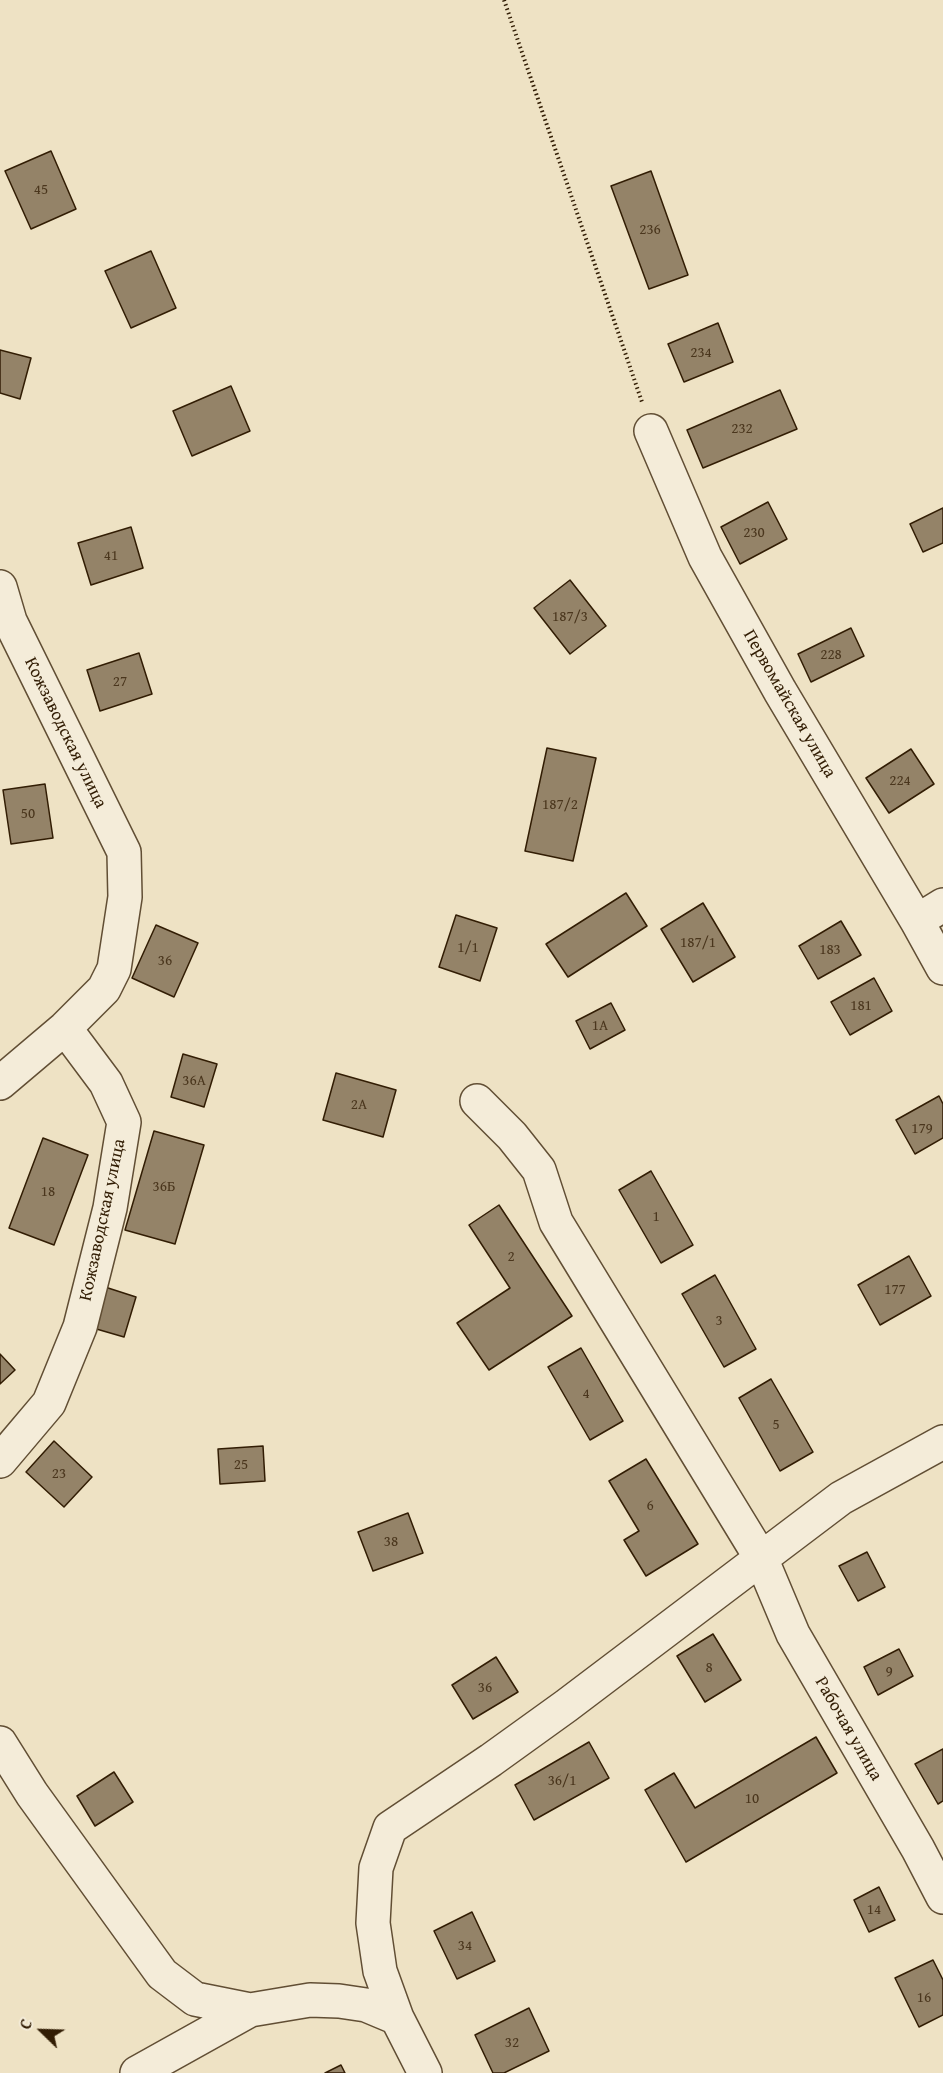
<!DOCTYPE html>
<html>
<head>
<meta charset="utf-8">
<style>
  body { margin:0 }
  #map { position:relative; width:943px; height:2073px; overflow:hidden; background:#eee2c4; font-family:"Gentium Book Plus",serif }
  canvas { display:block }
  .north { position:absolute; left:12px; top:2001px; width:60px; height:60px; -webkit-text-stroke:4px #f4ecd9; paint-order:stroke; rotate:293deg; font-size:16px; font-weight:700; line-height:24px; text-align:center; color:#321d04 }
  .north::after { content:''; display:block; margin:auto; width:21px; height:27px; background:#321d04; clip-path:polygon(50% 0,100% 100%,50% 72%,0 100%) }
</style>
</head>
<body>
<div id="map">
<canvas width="943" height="2073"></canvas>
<div class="north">С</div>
</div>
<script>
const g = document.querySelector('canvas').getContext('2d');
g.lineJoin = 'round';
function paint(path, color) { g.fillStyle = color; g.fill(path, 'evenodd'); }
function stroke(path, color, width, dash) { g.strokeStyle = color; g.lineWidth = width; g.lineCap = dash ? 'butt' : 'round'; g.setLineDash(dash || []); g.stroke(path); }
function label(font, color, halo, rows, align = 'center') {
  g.font = font + ' "Gentium Book Plus",serif'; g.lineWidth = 4.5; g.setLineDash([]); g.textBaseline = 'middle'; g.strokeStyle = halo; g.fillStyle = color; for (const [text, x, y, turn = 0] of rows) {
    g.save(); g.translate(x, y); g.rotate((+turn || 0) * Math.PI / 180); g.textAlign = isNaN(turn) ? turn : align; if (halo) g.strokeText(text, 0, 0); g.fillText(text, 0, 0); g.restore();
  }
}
const building = new Path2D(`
  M51,151l25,58 -45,20 -26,-58z
  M651,171l37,104 -39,14 -38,-103z
  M151,251l25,57 -45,20 -26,-57z
  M718,323l15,39 -49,20 -16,-38z
  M0,350l31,8 -11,41 -20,-6z
  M231,386l19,45 -58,25 -19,-45z
  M780,390l17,39 -94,39 -16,-38z
  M768,502l19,37 -47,25 -19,-37z
  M943,508v35l-20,9 -13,-28z
  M131,527l12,41 -52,17 -13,-42z
  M570,580l36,46 -36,28 -36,-46z
  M851,628l13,28 -53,26 -13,-28z
  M139,653l13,41 -52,17 -13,-41z
  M547,748l49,10 -23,103 -48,-10z
  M911,749l23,35 -45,29 -23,-35z
  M45,784l8,54 -42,6 -8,-54z
  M626,893l21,33 -79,51 -22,-33z
  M703,903l32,54 -42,25 -32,-53z
  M456,915l41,13 -17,53 -41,-14z
  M841,921l20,34 -43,24 -19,-33z
  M156,925l42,18 -24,54 -42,-19z
  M874,978l18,33 -42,24 -19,-33z
  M611,1003l14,27 -35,19 -14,-28z
  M183,1054l34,10 -13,43 -33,-10z
  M336,1073l60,17 -13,47 -60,-17z
  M939,1096l4,8v34l-28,16 -19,-34z
  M154,1131l50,14 -29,99 -50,-14z
  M43,1138l45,17 -34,90 -45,-17z
  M651,1171l42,74 -32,18 -42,-73z
  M499,1205l73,111 -83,54 -32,-47 53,-35 -41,-63z
  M909,1256l22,40 -51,29 -22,-40z
  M715,1275l41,74 -32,18 -42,-73z
  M105,1287l31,10 -12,40 -31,-9z
  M581,1348l42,73 -33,19 -42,-73z
  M0,1354l15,16 -15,14z
  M771,1379l42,73 -33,19 -41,-73z
  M54,1441l38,36 -28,30 -38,-35z
  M263,1446l2,35 -45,3 -2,-35z
  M646,1459l52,85 -52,32 -22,-36 15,-9 -30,-50z
  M408,1513l15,40 -50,18 -15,-39z
  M867,1552l18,35 -27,14 -19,-35z
  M713,1634l28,46 -36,22 -28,-46z
  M899,1649l14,27 -35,19 -14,-28z
  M496,1657l22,35 -45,27 -21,-34z
  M816,1737l21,36 -151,89 -41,-72 29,-17 21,35z
  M589,1742l20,36 -75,42 -19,-35z
  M943,1749v52l-5,3 -23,-40z
  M114,1772l19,30 -38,24 -18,-30z
  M879,1887l16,33 -26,12 -15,-32z
  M472,1912l23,49 -38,18 -23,-48z
  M933,1960l10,20v35l-24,12 -24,-49z
  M529,2008l20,43 -45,22h-11l-18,-38z
  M341,2065l4,8h-20z`);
const path = new Path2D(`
  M504,0l138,402`);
const minor = new Path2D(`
  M651,431l54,126 75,134 137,230 26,47
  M0,587l10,34 114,231 1,45 -11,72 -10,20 -39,39 -65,55
  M917,921l26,-16
  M477,1101l35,35 27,34 17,52 205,336 32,76 125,215 25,48
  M0,1461l49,-58 31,-76 30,-119 14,-86 -18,-39 -41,-55
  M0,1743l32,51 130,180 33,25 55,11
  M397,2018l-17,-47 -7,-48 3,-55 14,-40 101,-68 75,-54 275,-208 102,-56
  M137,2073l113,-63 60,-10 29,1 27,4 31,13 28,55`);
const numberNames = [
  ["45",41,190],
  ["236",650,230],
  ["234",701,353],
  ["232",742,429],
  ["230",754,533],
  ["41",111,556],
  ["187/3",570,617],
  ["228",831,655],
  ["27",120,682],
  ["224",900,781],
  ["187/2",560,805],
  ["50",28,814],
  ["187/1",698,943],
  ["1/1",468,948],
  ["183",830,950],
  ["36",165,961],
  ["181",861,1006],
  ["1А",600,1026],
  ["36А",194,1081],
  ["2А",359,1105],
  ["179",922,1129],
  ["36Б",164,1187],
  ["18",48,1192],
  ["1",656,1217],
  ["2",511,1257],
  ["177",895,1290],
  ["3",719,1321],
  ["4",586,1394],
  ["5",776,1425],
  ["25",241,1465],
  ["23",59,1474],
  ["6",650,1506],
  ["38",391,1542],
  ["8",709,1668],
  ["9",889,1672],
  ["36",485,1688],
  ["36/1",562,1781],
  ["10",752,1799],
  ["14",874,1910],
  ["34",465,1946],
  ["16",924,1998],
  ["32",512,2043]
];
const streetNames = [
  ["Первомайская улица",789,704,60],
  ["Кожзаводская улица",65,733,64],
  ["Кожзаводская улица",103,1220,-78],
  ["Рабочая улица",848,1729,60]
];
paint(building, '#948368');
stroke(building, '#321d04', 1.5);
stroke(minor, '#614e34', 36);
stroke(path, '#321d04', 4, [1.5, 3]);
stroke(minor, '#f4ecd9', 33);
label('15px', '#4a361d', null, numberNames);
label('18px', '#321d04', '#f4ecd9', streetNames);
</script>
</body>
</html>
